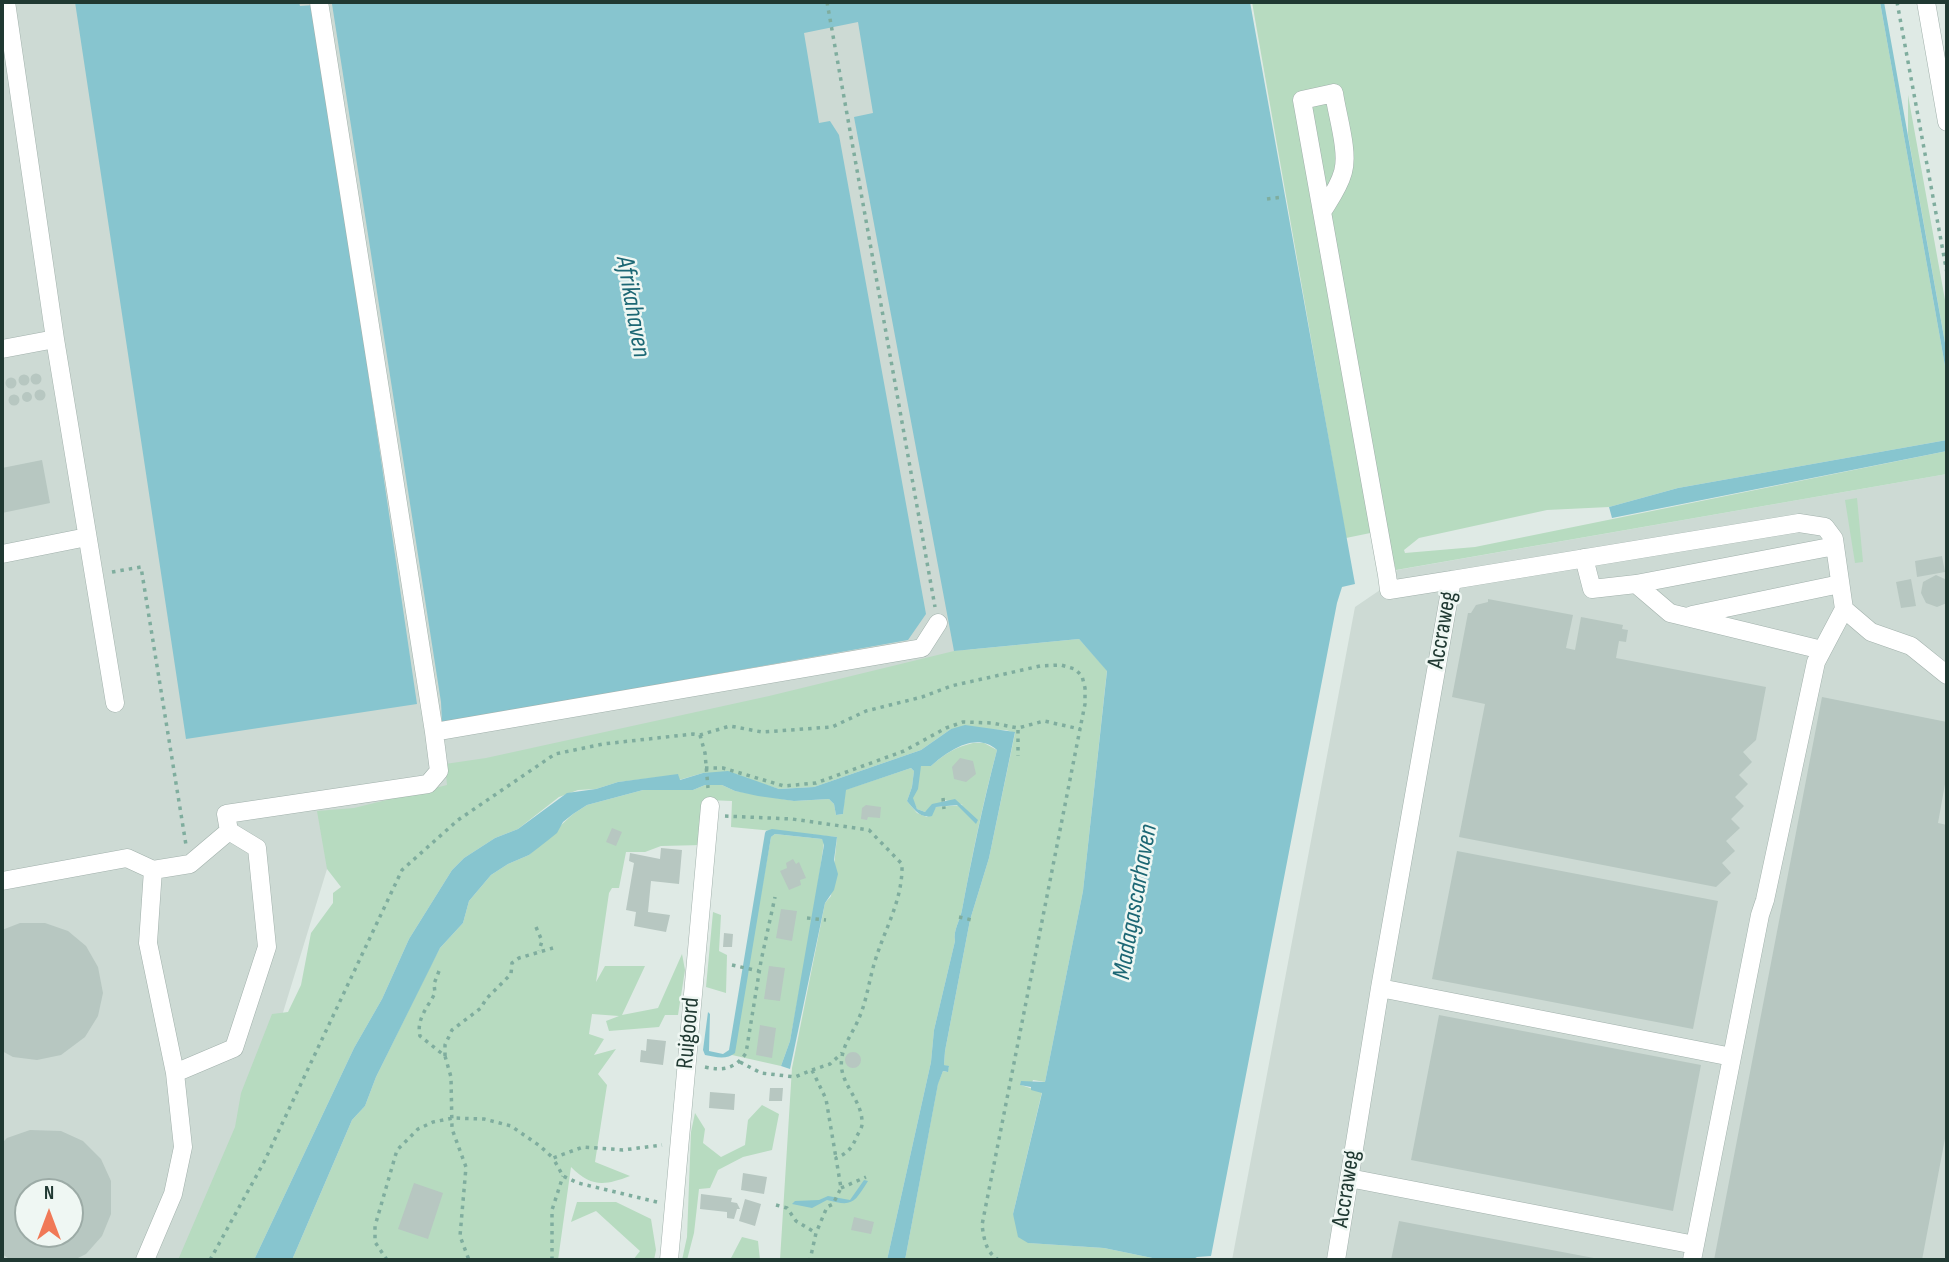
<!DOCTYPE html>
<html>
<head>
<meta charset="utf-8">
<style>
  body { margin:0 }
  #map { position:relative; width:1949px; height:1262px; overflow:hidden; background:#dfeae5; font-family:"Sofia Sans Condensed",sans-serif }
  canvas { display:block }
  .frame { position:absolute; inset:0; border:4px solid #203932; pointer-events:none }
  .north { position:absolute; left:14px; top:1178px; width:70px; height:70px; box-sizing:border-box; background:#eff7f3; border:2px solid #9caba6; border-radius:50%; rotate:0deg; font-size:19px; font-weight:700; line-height:28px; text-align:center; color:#203932 }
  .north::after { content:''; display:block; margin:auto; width:24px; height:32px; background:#f07957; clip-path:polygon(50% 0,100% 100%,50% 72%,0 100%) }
</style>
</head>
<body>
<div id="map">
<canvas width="1949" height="1262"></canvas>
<div class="frame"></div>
<div class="north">N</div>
</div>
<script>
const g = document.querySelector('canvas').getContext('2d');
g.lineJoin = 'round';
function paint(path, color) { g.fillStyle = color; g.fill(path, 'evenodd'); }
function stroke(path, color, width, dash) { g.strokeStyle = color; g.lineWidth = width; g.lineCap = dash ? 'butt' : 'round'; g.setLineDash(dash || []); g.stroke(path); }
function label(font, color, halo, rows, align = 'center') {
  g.font = font + ' "Sofia Sans Condensed",sans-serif'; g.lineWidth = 5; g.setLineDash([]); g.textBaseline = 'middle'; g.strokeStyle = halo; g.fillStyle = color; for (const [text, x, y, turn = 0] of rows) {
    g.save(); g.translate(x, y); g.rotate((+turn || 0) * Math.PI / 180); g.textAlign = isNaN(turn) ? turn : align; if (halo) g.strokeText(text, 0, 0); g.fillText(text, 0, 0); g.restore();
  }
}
const built = new Path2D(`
  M2,2h920l49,647 -644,220 -46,150 -99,241h-180zM28,1192h42v42h-42z
  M1947,474v786h-715l123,-653 25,-17 17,-20z`);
const green = new Path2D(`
  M1252,2h628l67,375v63l-269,48 -69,19 -62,3 -128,28 -15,12 1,3 70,-6 472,-96v23l-551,96 -11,-40 -39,8z
  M1908,95l39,216v43l-39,-219z
  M1857,498l6,64 -8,1 -10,-63z
  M1079,639l28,31 -24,221 -38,191 -12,-2 -1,3 -11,2 21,7 -29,122 16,29 75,5 58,12h-257l33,-177 5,-12 4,1 2,-5 -5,-2 1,-14 25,-131 19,-62 26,-125 -9,-3 -55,-1 -30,21 -107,37 -35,2 -29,-9 -14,-6 -33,-1 -24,7 -1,-5 -60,7 -22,7 -18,1 -19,7 -41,32 -23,9 -31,20 -12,12 -43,69 -27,60 -28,49 -100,212h-76l57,-133 6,-34 31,-79 16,-2 13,-27 10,-52 22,-30v-10l8,-6 -14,-18 -10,-58 37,-3 93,-23 -2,-21 41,-6 283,-62 185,-45z
  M973,743h11l13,7c-14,52 -25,106 -35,160 -2,11 -9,20 -7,31l-21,89 -3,32 -44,198h-107l12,-192 33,-165 6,-7 6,-59 -106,-10 1,-26 -24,-1 -6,45 -41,1 -16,6h-19l-7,36h-7l-3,5 -13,89 9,-16h40l-23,49 36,-7 24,-54 3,16 -7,45h-13l-6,12 -50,4 -3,-10 13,-5 -27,-2 -3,20 15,5 -10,16 22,-6 -18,25 9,11 -12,77 35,14c-26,10 -39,11 -59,-9l-13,93h-266l60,-140 13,-14 11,-29 55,-112 9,-17 23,-25 6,-22 22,-26 17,-11 21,-9 44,-41 14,-9 56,-15h50l12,-5h17l13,6 59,10 35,-2 5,5 2,11 7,-1 2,-24 66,-22 3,3 -2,16 -5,14 10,12 10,4 9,-10 27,-2 -18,-5 -20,12 -8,-3 -5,-11 9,-33 10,1c13,-12 25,-19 42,-23z
  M775,834l47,5 2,3 -10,69 -24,130 -9,25 -49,-11 39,-218z
  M713,912l8,3 -2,36 8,4 -1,38 -20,-6z
  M762,1105l17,9 -7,36 -29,7 -25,13 -8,18 -11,1 -5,44 -7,27h-5l5,-23 4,-105 4,-19 10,16 -2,14 18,14 24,-12 3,-25z
  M577,1202h39l35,17 5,31 -2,10h-21l7,-9 -44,-40 -25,11z
  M742,1237l16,4 2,19h-30z`);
const water = new Path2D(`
  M75,2h224l1,4 14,-1 103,699 -231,35z
  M343,2h907l105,582 -13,3 -5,16 -126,653 -14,1 -5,3h-30l-58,-12 -76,-5 -10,-6 -5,-23 29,-121 -11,-3v-3l-11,-2 1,-4 24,1 38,-191 24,-220 -28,-32 -125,12 -100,-534 19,-4 -15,-91 -54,11 15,90 11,-2 9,14 87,479 -18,26 -466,83 -1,-21 -109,-698z
  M1880,2h4l63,352v23z
  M1947,440v11l-335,67 -3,-11 69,-19z
  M965,725l50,7 -26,126 -19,62 -25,131 -1,14 5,1 -1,6 -5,-1 -5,13 -33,176h-18l44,-198 3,-32 21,-89c-2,-11 5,-20 7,-31 10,-53 21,-107 35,-160 -21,-19 -49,1 -66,16h-10l-3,23 -5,9 4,11 8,3 7,-8 23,-5 23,21 -2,4 -19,-19 -21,2 -4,9c-12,3 -19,-8 -25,-15l5,-14 2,-16 -3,-3 -65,22 -3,24 -7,1 -2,-11 -5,-5 -35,2 -36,-5 -23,-5 -13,-6h-17l-12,5h-50l-56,15 -14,9 -10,8 -6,11 -10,8 -18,14 -21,9 -17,11 -22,26 -6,22 -23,25 -64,129 -11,29 -13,14 -60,140h-38l100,-212 28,-49 27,-60 43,-69 12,-12 31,-20 23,-9 49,-36 29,-4 22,-7 60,-8 2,6 23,-7 25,-2 51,18 35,-2 107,-37 30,-21z
  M772,829l65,8 -3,23 4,14 -4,16 -9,13 -35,166 -9,-3 9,-25 34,-196 -2,-6 -47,-5 -4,3 -36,216c-8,7 -20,4 -30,2l-2,-5 5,-38 2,2 -1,37 14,3 6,-4 36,-217 1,-2z
  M864,1180l4,1c-14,22 -15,26 -41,19l-15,8 -20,-4 3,-3 24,-1 9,-4 22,4z`);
const building = new Path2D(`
  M30.5 379a5.5 5.5 0 1 1 11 0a5.5 5.5 0 1 1-11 0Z
  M18.5 380a5.5 5.5 0 1 1 11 0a5.5 5.5 0 1 1-11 0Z
  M5.5 383a5.5 5.5 0 1 1 11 0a5.5 5.5 0 1 1-11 0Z
  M34.5 395a5.5 5.5 0 1 1 11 0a5.5 5.5 0 1 1-11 0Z
  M22 397a5 5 0 1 1 10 0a5 5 0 1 1-10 0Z
  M8.5 400a5.5 5.5 0 1 1 11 0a5.5 5.5 0 1 1-11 0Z
  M42,460l8,43 -48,10v-45z
  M1942,556l3,16 -28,5 -2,-16z
  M1936,575l11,5v23l-10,4 -11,-4 -5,-10 2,-11z
  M1911,579l5,27 -15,2 -5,-26z
  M1488,599l85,16 -7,33 9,2 6,-33 42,8 -1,4 6,1 -2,12 -7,-1 -3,17 150,29 -10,53 -13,12 9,10 -13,13 9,9 -13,13 9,9 -13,13 9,9 -14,13 9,10 -13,12 9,10 -15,14 -257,-50 26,-133 -33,-7 16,-84h3l5,-8 12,-3z
  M1822,697l125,25v51l-9,50 9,2v303l-25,132h-208z
  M960,758l13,3 3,13 -10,8 -12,-3 -2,-12z
  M866,805l15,2 -1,11 -12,-1 -1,3 -6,-1 1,-11z
  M612,828l10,4 -6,14 -10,-4z
  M661,848l21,2 -3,34 -28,-3 -3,31 22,3 -4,17 -32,-6 2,-14 -10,-2 8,-47 -5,-2 1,-8 30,6z
  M1457,851l261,50 -25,128 -261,-50z
  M793,859l3,5 3,-2 7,16 -6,2 1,5 -12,5 -9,-19 7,-3 -1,-5z
  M781,909l16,2 -5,30 -16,-3z
  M20,923h25l23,8 18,15 12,21 5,26 -5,23 -13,21 -24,18 -24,5 -24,-3 -11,-6v-121z
  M724,933l9,1 -1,13h-9z
  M769,966l16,2 -5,33 -16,-2z
  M1439,1015l262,50 -28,146 -262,-51z
  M760,1025l16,3 -4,30 -16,-3z
  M647,1039l19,2 -3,24 -23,-3 1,-12 5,1z
  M845 1060a8 8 0 1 1 16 0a8 8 0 1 1-16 0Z
  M770,1088h13l-1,13h-13z
  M710,1092l25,2 -1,16 -25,-2z
  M30,1130l31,1 22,10 18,18 10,22v33l-9,22 -16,18 -12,6h-63l-9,-6v-111l5,-5zM28,1192h42v42h-42z
  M743,1173l24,4 -3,17 -23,-4z
  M414,1183l29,10 -15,46 -30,-10z
  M701,1194l31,4 -1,4 6,1 3,6h-3l-3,10 -7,-1v-6l-27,-3z
  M745,1199l16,5 -6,22 -16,-5z
  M854,1217l20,5 -3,12 -20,-4z
  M1399,1221l200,38v1h-208z`);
const path = new Path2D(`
  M827,2l108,605
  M1897,2l50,271
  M1267,199l17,-2
  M112,572l29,-5 45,278
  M700,735l5,18 3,35
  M705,768h18l61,18 32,-3 88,-32 42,-23 17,-6 29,1 26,5
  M943,798l1,11
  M725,816l67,3 77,11 33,34c1,36 -17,64 -27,97 -6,19 -8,39 -16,57 -5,13 -15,25 -17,39 -5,25 19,40 20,64 1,6 -3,11 -5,15 -5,12 -9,17 -21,22l5,30 -8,16 -6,3 -11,26 -6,27
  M959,917l13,3
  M807,918l19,2
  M536,927l6,14 -3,10
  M732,965l27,6
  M439,971l-5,13 1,9c-7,14 -19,26 -15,43l25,20 6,21 1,52 14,38 -6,69 9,24
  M445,1056v-11l7,-15 29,-22 5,-9 25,-25 1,-11 7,-5 34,-10
  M740,1062l21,11 34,4 17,-7 14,29 10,59
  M705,1067c18,4 30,2 41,-14l15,-92 14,-64
  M812,1070l18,-6 12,-11
  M841,1188l25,-11
  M657,1202l-79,-19 -15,-7 -10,-18 30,-11 40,3 39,-5
  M776,1205l11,3 9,13 20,12
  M210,1260l54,-98 138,-292 56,-50 97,-66 48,-10 90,-10 7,1 30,-9 32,6 70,-5 34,-16 56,-14 29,-11 89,-20 21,-1 14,4 7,7 3,12v16l-5,25
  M387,1260l-12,-18v-16l22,-76 21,-21 15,-7 20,-4 31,1 27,7 29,20 13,12
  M552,1260v-50l11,-34
  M999,1260c-13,-7 -15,-21 -17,-35l98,-496 -36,-8 -26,7v28`);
const minor = new Path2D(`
  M6,2l49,337 60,364
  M319,2l115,730 488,-84 16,-25
  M1926,2l21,120
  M1322,212c8,-13 17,-25 21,-40 6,-20 -6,-57 -9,-79l-32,7 85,475 2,15 63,-10
  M2,349l53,-10
  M2,554l85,-17
  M1584,558l8,31 44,-5 34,29 152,37
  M1636,584l199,-38
  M1692,615l148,-31
  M229,831l-3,-17 202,-30 11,-13 -5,-39
  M153,870l-5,73 27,130
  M2,881l125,-23 26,12 37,-6 39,-33 28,17 10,99 -33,101 -59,25 8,74 -10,47 -28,66
  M1380,988l352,69 -40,203
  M1732,1057l28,-142 5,-15 51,-238 28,-53
  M1349,1178l346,67
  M669,1260l41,-454
  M1336,1260l44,-272 72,-408 347,-57 26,4 9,12 10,70 27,23 40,14 36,29`);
const streetNames = [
  ["Accraweg",1443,630,-80],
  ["Ruigoord",689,1033,-85],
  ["Accraweg",1347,1189,-81]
];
const waterNames = [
  ["Afrikahaven",632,307,80],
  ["Madagascarhaven",1136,902,-80]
];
paint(built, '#cddad4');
paint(green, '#b7dbc0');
paint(water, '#87c5cf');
paint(building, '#b7c7c1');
stroke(minor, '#a2b1ac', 19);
stroke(path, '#7fad9e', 3.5, [3.5, 5]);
stroke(minor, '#fff', 18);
label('24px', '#203932', '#eff7f3', streetNames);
label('italic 26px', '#1c6774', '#eff7f3', waterNames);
</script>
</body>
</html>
